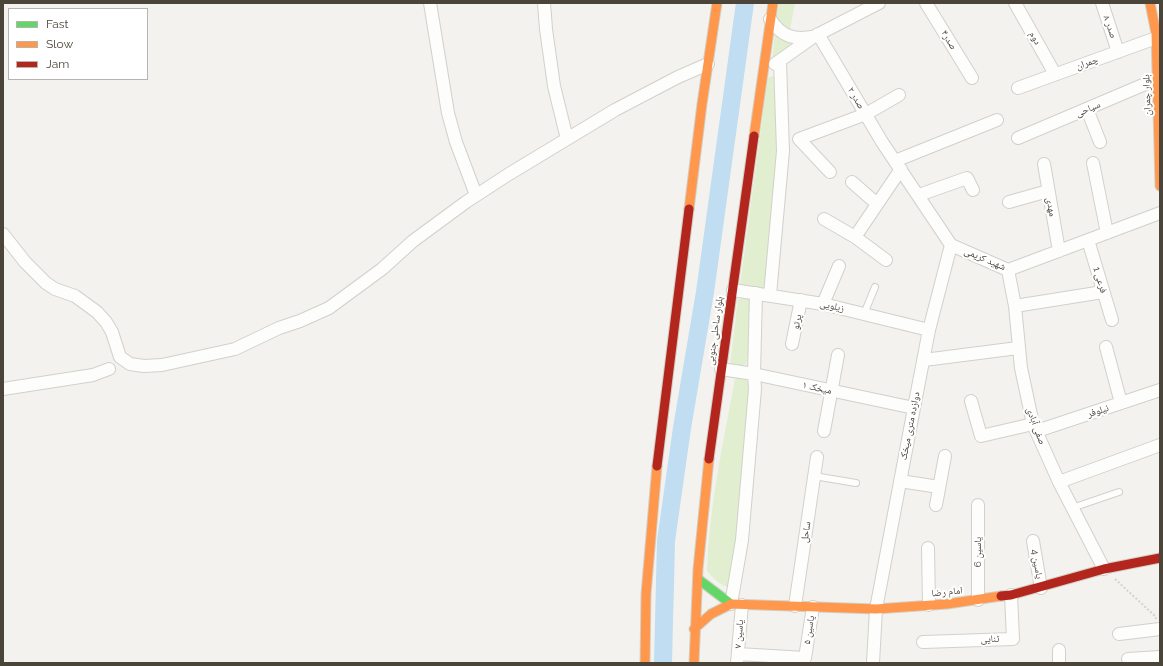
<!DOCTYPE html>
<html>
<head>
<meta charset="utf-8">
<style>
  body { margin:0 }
  #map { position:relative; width:1163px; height:666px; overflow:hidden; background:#f4f2ee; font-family:Raleway,sans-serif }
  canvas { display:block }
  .frame { position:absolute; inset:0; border:4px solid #4b4439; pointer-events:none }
  .legend { position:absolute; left:8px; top:8px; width:140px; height:72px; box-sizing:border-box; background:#fff; border:1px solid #b7b4b0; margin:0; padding:5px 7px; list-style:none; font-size:12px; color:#4b4439 }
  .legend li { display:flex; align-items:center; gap:8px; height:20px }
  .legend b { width:20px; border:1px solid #b7b4b0 }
</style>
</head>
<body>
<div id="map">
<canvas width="1163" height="666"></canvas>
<div class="frame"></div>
<ul class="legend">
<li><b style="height:5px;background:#63d668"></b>Fast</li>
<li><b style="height:5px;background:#ff974d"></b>Slow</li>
<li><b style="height:5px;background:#b3261e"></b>Jam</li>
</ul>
</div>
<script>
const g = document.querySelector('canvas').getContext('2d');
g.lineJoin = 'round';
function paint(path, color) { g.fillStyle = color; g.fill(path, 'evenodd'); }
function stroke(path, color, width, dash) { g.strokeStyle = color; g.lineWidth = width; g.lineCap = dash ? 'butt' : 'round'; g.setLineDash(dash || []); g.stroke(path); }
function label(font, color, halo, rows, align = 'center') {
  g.font = font + ' Raleway,"Noto Naskh Arabic",sans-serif'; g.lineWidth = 4; g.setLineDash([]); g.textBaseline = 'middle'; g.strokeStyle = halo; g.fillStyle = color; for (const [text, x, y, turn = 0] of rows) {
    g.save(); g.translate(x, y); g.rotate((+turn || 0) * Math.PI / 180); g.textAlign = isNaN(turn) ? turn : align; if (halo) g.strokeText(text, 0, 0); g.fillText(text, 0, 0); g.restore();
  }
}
const green = new Path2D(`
  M779,3h16l-5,27 -3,-1 -11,-9z
  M775,35l7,5 12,5 -22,14z
  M773,76l4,2v72l-11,140 -26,-5 28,-208z
  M753,298l-5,59 -2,7 -4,2 -12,-1 8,-66z
  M739,377l15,7 -22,204c-12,-2 -17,-8 -25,-17 2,-64 16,-128 28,-192z`);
const river = new Path2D(`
  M663,663l3,-122 16,-113 23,-136 40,-289`);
const path = new Path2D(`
  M1115,579l40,37 1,3`);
const lane = new Path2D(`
  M864,314l11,-27
  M814,476l42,7
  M1072,508l47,-16`);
const street = new Path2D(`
  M430,3l18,110 8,29 20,53
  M544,3l2,26 8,57 13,53
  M926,3l46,75
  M1015,3l40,71
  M1102,3l16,49
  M770,19c11,17 23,21 42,18
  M818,34l64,108 69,103 57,25 152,-57
  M775,64l38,-27 66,-34
  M1018,88l138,-50
  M1087,109l13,33
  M1018,138l139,-59
  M895,161l102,-41
  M1093,163l14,70
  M1044,164l15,87
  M830,172l-31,-33 67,-25 33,-19
  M852,182l25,22
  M919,195l48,-17 6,12
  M1009,202l39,-11
  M824,219l31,18 31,23
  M3,234l22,28 21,21 9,6 20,7 22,16 9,10 6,10 8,25 10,7 14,2 18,-1 73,-16 44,-21 21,-7 29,-13 53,-39 31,-28 53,-39 43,-28 106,-64 63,-33 30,-13
  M855,237l46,-68
  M1088,240l24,80
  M1008,270l7,36 6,62 12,56 26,58 45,87
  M733,290l90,14 106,26
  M770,295l13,-144 -3,-90
  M823,304l16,-38
  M1015,306l88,-14
  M792,344l9,-44
  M1106,347l15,56
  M924,360l94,-12
  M721,369l33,5 160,34
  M3,389l90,-14 16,-6
  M971,401l10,35 52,-12
  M824,431l14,-76
  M1037,431l123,-41
  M900,481l39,6
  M1059,482l101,-37
  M936,505l9,-49
  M1033,541l8,47
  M928,548l1,57
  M978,600v-95
  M731,604l11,-64 13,-151 -1,-15 2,-81
  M795,606l22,-149
  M1119,634l41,-5
  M923,642l90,-3 -2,-44
  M1059,650v13
  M738,654l67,4 8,-51
  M1128,659l32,-2
  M737,663l5,-58
  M873,663l3,-54 38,-201 15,-78 22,-85`);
const fast = new Path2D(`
  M698,579l33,25`);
const slow = new Path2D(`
  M1150,3l6,30 4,153
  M754,136l19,-133
  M689,209l13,-105 15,-101
  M694,629l17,-15 20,-10 145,5 71,-5 54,-8
  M645,663l1,-69 11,-128
  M694,663l4,-94 11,-110`);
const jam = new Path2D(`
  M709,459l45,-323
  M657,466l32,-257
  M1001,596l10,-1 93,-26 56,-11`);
const streetNames = [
  ["صدر ۸",1110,27,71],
  ["دوم",1035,38,61],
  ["صدر۴",949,40,59],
  ["چمران",1087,63,-19],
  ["بلوار چمران",1147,95,-92],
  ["صدر ۲",856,98,59],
  ["سیاحی",1088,109,-23],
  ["مهدی",1051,207,80],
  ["شهید کریمی",985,259,23],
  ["فرعی 1",1100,280,73],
  ["زیلویی",832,306,12],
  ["پرتو",797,322,-79],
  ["بلوار ساحلی جنوبی",715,331,-82],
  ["میخک ۱",817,388,12],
  ["نیلوفر",1098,411,-18],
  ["دوازده متری میخک",910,426,-79],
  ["صفی آبادی",1036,426,70],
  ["ساحل",806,532,-81],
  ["یاسین 6",978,552,-90],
  ["یاسین 4",1037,564,80],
  ["امام رضا",947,592,-6],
  ["یاسین ۵",809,630,-81],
  ["یاسین ۷",739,634,-85],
  ["ثنایی",990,639,-2]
];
paint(green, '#e1eecf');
stroke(river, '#c0ddf1', 18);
stroke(lane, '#d2d0cb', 8);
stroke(street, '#d2d0cb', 14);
stroke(fast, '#d3cfc5', 11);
stroke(slow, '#d3cfc5', 11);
stroke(jam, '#d3cfc5', 11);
stroke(path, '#d3d2cc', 2, [2, 2]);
stroke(lane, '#fdfdfc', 6);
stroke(street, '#fdfdfc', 12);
stroke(fast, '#63d668', 9);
stroke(slow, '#ff974d', 9);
stroke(jam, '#b3261e', 9);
label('10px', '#4b4439', '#fff', streetNames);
</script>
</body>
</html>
